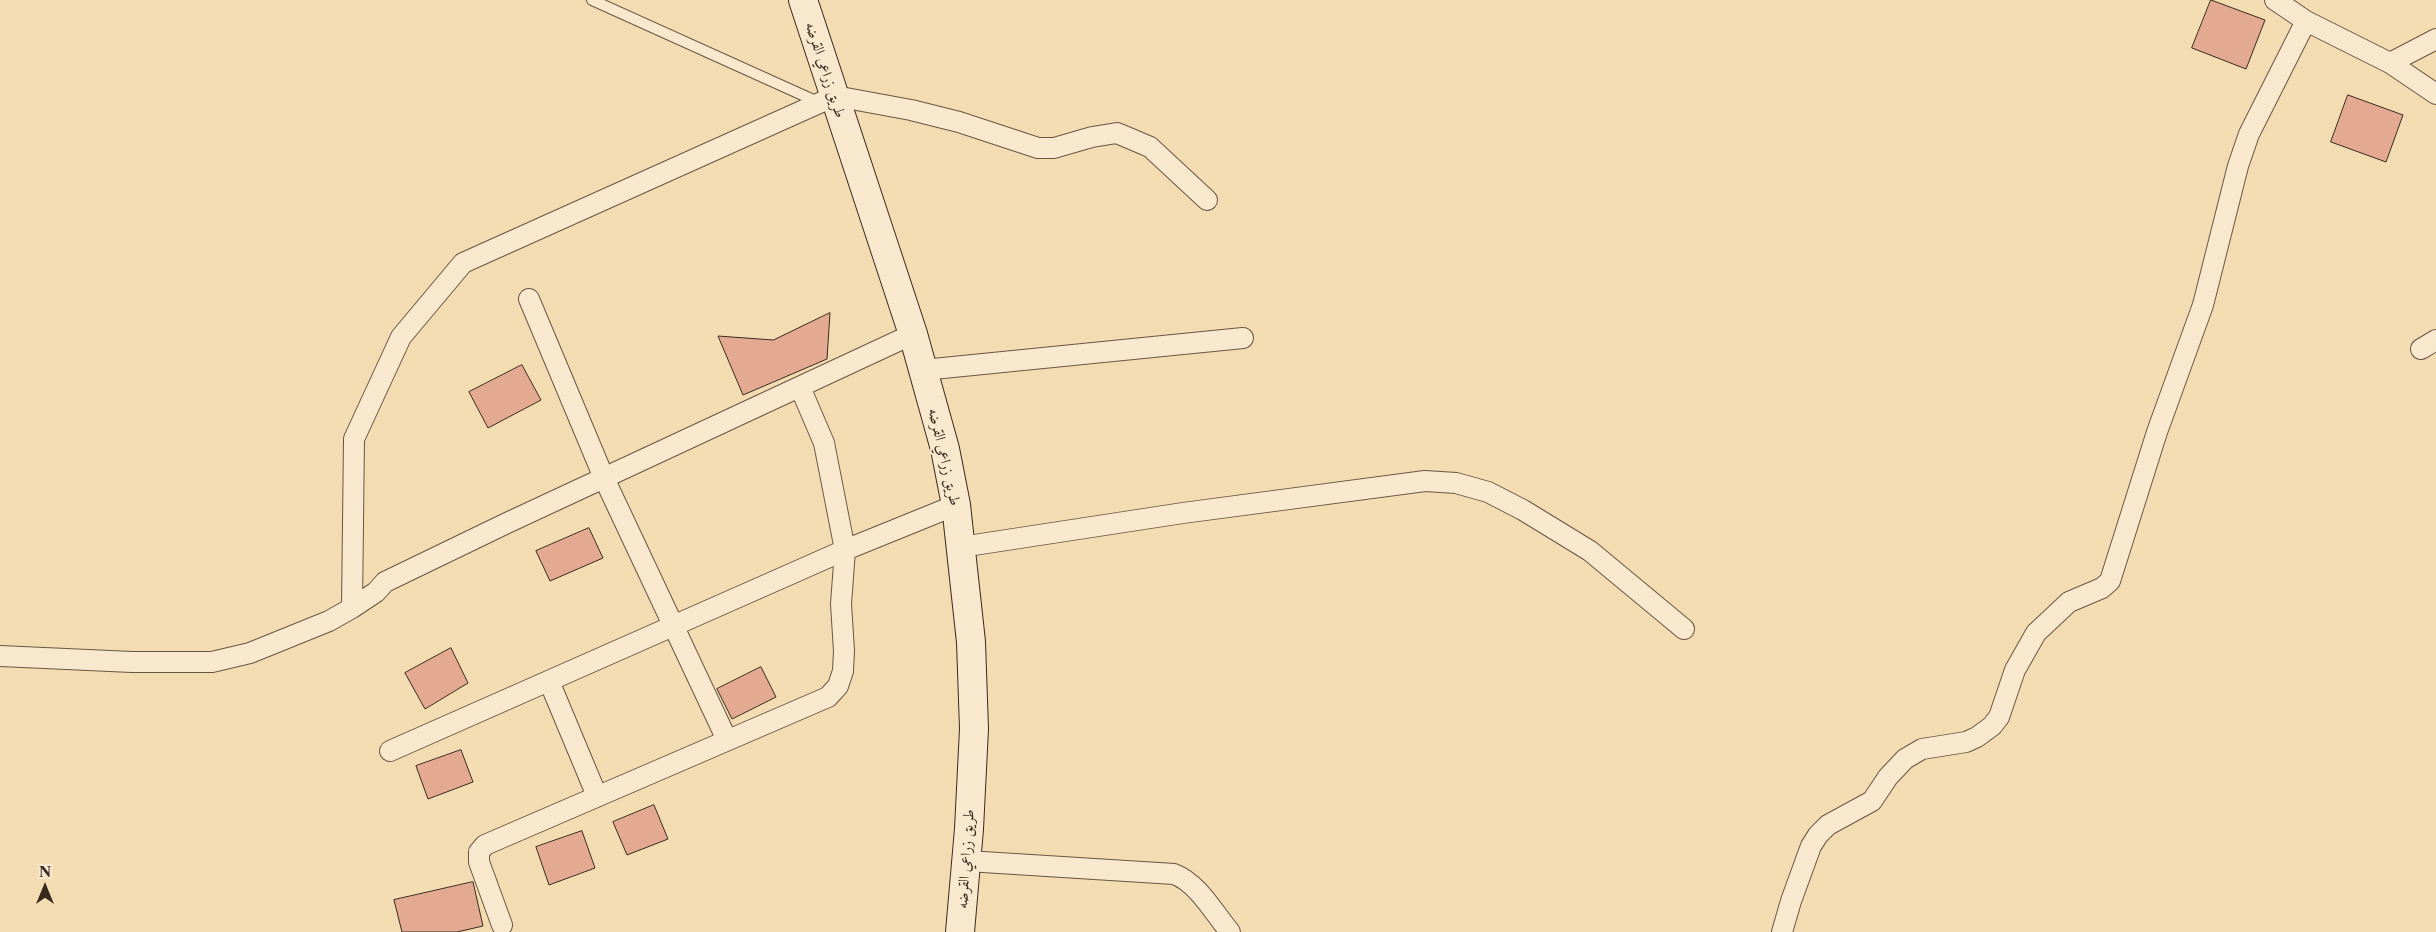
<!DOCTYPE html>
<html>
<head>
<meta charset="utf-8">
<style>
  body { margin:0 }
  #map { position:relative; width:2436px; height:932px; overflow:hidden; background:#f4dcb2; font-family:"Libre Caslon Text",serif }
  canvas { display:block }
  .north { position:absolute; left:20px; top:862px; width:50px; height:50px; -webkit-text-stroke:4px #f8e8cd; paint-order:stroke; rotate:0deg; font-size:14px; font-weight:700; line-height:20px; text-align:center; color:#392a20 }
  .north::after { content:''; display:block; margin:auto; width:18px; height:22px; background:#392a20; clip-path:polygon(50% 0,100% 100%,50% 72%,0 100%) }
</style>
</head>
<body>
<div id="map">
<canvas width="2436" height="932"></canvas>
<div class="north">N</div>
</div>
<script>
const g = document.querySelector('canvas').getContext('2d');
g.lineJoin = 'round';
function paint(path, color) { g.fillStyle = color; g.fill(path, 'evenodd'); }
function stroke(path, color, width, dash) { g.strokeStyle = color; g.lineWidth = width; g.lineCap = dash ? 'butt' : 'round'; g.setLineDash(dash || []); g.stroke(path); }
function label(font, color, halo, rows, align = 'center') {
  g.font = font + ' "Libre Caslon Text",Amiri,serif'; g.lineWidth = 4; g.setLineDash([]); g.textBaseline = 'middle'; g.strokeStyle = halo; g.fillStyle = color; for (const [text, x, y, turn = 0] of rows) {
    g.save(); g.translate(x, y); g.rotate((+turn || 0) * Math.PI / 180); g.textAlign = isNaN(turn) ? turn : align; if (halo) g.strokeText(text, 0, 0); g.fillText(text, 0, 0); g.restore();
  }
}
const building = new Path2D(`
  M2211,0l54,20 -19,49 -54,-21z
  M2348,95l55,20 -17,47 -55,-20z
  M830,313l-3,46 -84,36 -25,-59 55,4z
  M522,365l19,35 -53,28 -19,-36z
  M589,528l14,30 -53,23 -14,-30z
  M451,648l17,35 -43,26 -20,-36z
  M761,667l15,30 -44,22 -15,-30z
  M461,750l12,32 -45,17 -12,-33z
  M654,805l14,34 -41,16 -14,-33z
  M582,831l13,37 -46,17 -13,-38z
  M473,882l10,44 -26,6h-55l-8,-32z`);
const service = new Path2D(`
  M592,0l226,102`);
const minor = new Path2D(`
  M2275,0l31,21 84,42 46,-24
  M2390,63l46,31
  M529,299l75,179 123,262
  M2421,349l15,-9
  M923,370l320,-32
  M961,547l222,-34 242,-32 31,2 32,9 35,18 67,41 94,78
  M352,608l2,-169 47,-102 62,-74 372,-167 76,14 48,12 79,26h16l38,-11 25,-4 33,14 57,53
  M0,656l132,6h80l38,-9 79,-32 23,-13 24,-16 9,-10 122,-59 406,-189
  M549,681l48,115
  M390,751l455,-201 111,-45
  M967,861l207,13c24,9 40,39 56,58
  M502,925l-23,-63v-10l6,-7 343,-148 10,-11 5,-15 1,-20 -3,-47 4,-54 -21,-107 -24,-56
  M1782,932l9,-31 20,-55 7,-11 10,-10 44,-24 16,-24 17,-18 17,-10 44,-7 11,-5 15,-11 7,-9 16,-47 21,-37 33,-31 33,-14 8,-7 47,-149 46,-127 35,-139 11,-32 57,-113`);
const secondary = new Path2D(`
  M803,0l110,334 32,115 11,56 15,137 3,87 -5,100 -9,103`);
const streetNames = [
  ["طريق زراعي القرضه",825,70,72],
  ["طريق زراعي القرضه",944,457,77],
  ["طريق زراعي القرضه",966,859,-86]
];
paint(building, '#e3aa91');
stroke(building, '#392a20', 1);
stroke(service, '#685644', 12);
stroke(minor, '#685644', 22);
stroke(secondary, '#392a20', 30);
stroke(service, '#f8e8cd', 10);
stroke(minor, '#f8e8cd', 20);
stroke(secondary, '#f8e8cd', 28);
label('15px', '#392a20', '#f8e8cd', streetNames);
</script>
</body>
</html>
